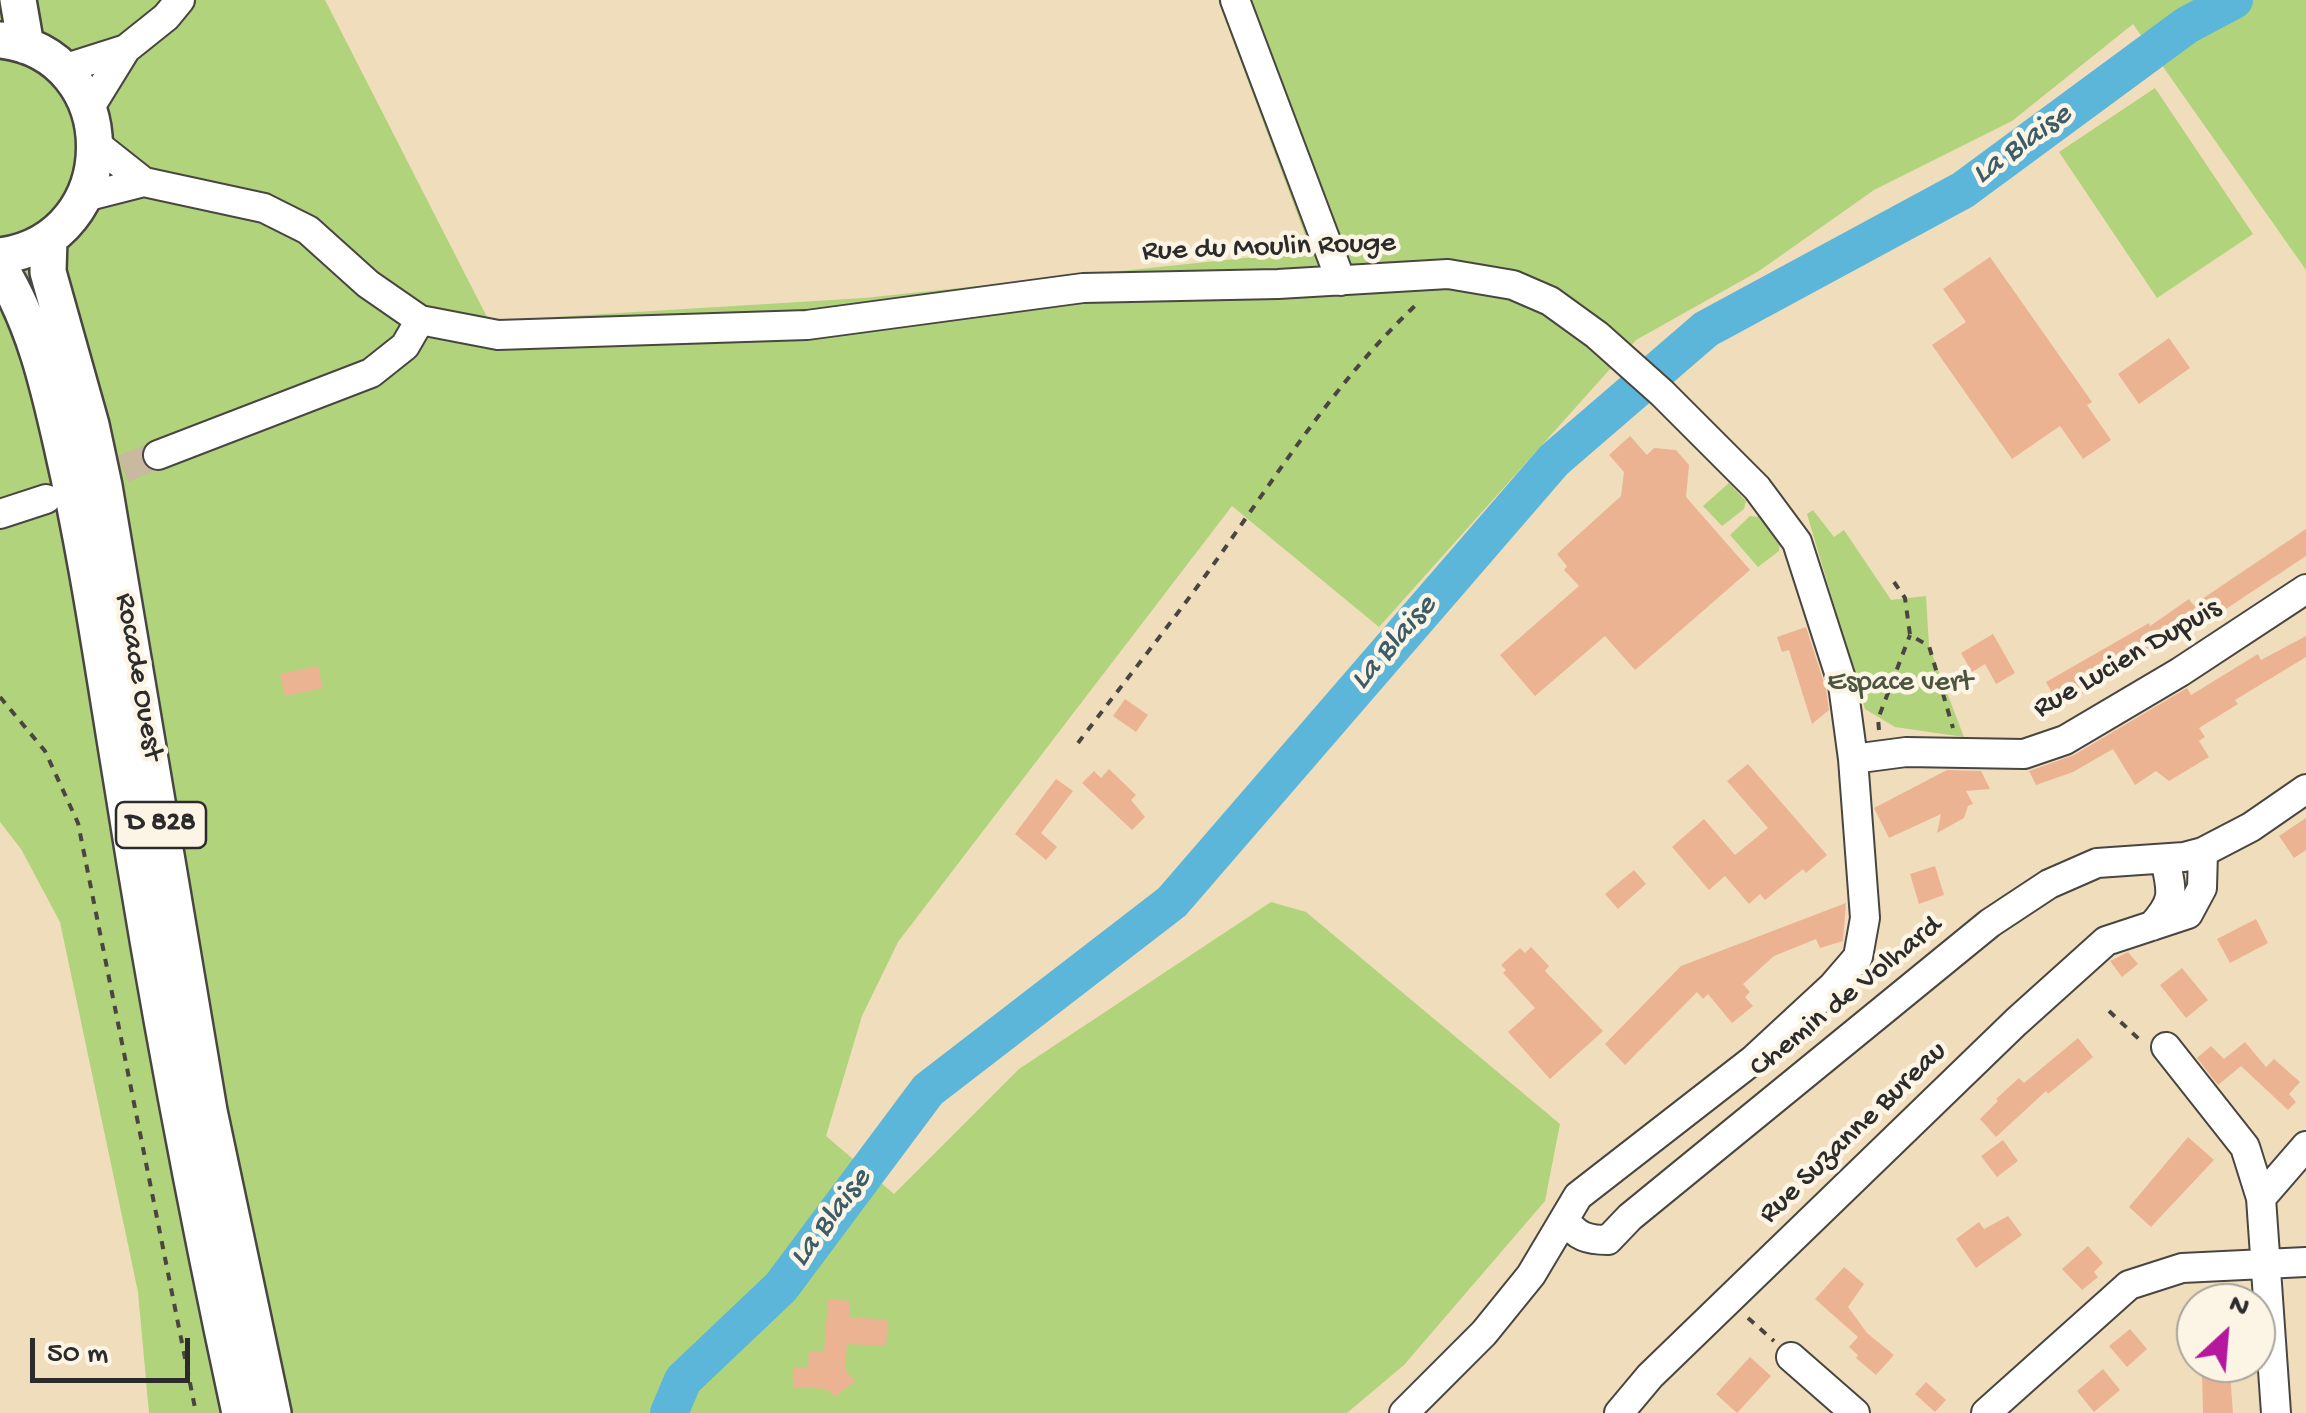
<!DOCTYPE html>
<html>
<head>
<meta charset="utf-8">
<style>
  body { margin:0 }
  #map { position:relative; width:2306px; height:1413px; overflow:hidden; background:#f0ddbc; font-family:"Gochi Hand",sans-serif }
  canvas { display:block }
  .north { position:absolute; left:2176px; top:1283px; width:100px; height:100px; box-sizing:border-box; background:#fcf5e5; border:2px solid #a8a49b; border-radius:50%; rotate:26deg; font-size:28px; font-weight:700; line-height:40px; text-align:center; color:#2b2b2b }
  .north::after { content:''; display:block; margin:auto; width:35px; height:45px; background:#b5179e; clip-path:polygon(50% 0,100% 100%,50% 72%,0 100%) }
  .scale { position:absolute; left:30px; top:1338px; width:160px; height:45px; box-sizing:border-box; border:5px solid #2b2b2b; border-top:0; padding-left:12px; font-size:30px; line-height:35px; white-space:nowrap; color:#2b2b2b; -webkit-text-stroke:8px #fcf5e5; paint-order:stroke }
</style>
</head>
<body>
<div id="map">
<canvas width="2306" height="1413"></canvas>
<div class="north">N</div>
<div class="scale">50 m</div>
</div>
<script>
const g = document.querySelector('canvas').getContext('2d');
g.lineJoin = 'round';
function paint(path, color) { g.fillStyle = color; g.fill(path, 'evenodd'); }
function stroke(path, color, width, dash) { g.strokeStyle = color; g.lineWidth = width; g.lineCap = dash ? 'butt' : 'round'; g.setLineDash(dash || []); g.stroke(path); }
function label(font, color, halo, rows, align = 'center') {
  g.font = font + ' "Gochi Hand",sans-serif'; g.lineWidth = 9; g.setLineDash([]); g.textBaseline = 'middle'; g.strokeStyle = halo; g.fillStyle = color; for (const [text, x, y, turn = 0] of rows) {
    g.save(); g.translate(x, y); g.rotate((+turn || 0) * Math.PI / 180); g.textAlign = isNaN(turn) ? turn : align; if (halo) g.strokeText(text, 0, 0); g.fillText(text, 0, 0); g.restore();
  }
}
const green = new Path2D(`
  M0,0h325l164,321 375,-23 447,-47 -93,-251h1088v270l-173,-246 -121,97 -138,69 -115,81 -123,69 -257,287 -147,-121 -334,436 -36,74 -36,120 68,58 125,-125 252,-167 35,10 254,212 -15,77 -141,164 -57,48h-1198l-11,-121 -78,-370 -39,-73 -21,-27z
  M2155,88l98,146 -96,64 -98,-146z
  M1729,483l17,18 -2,8 -22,17 -19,-20z
  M1813,510l21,27 10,-7 47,70 35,-4 3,50 35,91 -69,-10 -30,-18 -58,-195z
  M1750,516l9,1 21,24 -1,10 -21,16 -28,-32z`);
const river = new Path2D(`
  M669,1413l14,-33 98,-93 147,-197 244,-188 382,-442 152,-131 257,-139 224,-165 47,-25`);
const building = new Path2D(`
  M1990,257l102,145 -5,3 24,35 -28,19 -23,-33 -48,33 -80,-114 34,-23 -23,-33z
  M2169,338l21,30 -51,36 -21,-30z
  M1630,436l17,19 7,-7 22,2 13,15 -3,32 64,73 -115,100 -30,-34 -70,60 -35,-41 79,-69 -15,-16 3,-4 -10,-12 64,-58 3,-24 -15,-17z
  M2306,529v27l-130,86 -5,-7 -67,39 3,5 -47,28 -14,-25 103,-59 1,3 39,-27 4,6z
  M1806,627l20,62 3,21 -17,14 -23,-74 -7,2 -5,-15z
  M1993,634l22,39 -19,11 -11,-20 -13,8 -11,-19z
  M2306,636v21l-71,43 3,4 -39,24 6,9 -6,4 10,16 -40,24 -13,-10 -21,14 -22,-36 -40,23 -37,13 -7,-14 45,-16 113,-67 4,7 67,-41 3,6z
  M318,666l5,22 -38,8 -5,-22z
  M1125,699l23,16 -12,17 -23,-16z
  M1748,764l79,91 -21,18 -3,-4 -38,31 -5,-6 -11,10 -24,-28 -16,14 -37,-43 32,-28 31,36 33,-27 -41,-47z
  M1109,769l27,26 -5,5 14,17 -13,13 -50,-47 12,-12 7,7z
  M1947,770l34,1 9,18 -24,2 7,13 -5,2 -4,12 -27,15 4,-19 -52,24 -15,-30z
  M1056,779l17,12 -32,42 16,14 -11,13 -31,-26z
  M2306,818v32l-12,8 -15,-22z
  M1935,866l9,29 -25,9 -9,-30z
  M1634,870l12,14 -28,25 -13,-15z
  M1846,903l-3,38 -23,7 -4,-9 -42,17 -31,28 7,8 -5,5 8,9 -21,17 -24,-29 -5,5 -6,-7 -72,73 -20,-21 76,-78z
  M2256,919l12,24 -38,20 -13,-24z
  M1531,947l18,19 -4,5 58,60 -53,48 -42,-47 27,-24 -32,-35 3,-3 -5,-5 19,-17 5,5z
  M2128,952l10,12 -16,13 -12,-16z
  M2182,968l26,32 -22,18 -26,-33z
  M2078,1038l15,19 -45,37 -2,-3 -50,46 -16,-18 18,-18 -2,-2 23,-21 5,5z
  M2245,1042l21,25 8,-8 26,23 -11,12 7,8 -8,8 -47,-44 -23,19 -21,-27 14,-12 13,13z
  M2188,1137l26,23 -63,67 -22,-20z
  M2003,1140l15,21 -21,16 -16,-21z
  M2008,1216l14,19 -46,33 -20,-29 23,-17 5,7z
  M2088,1246l15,17 -9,9 4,5 -16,13 -20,-21z
  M1844,1267l20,17 -16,23 19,26 27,22 -18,20 -20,-17 2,-3 -9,-8 9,-10 -43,-38z
  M828,1299l22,2v16l38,3 -2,26 -39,-2 -2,26 10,11 -20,16 -8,-8 -34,-2 1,-20h14l1,-16 15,1z
  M2130,1329l17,20 -20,18 -18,-21z
  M1750,1357l21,19 -34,37 -21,-19z
  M2103,1369l17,21 -26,22 -17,-21z
  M2230,1373l3,40h-30l-1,-39z
  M1926,1382l20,18 -11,12 -20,-18z`);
const minorTunnel = new Path2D(`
  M84,484l74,-29`);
const path = new Path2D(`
  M1894,582l11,16 5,37 19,11 24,82
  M0,697l45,54 33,72 118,590
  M1879,730l-1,-11 32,-84
  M1078,743c43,-57 88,-113 130,-171 66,-92 128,-193 211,-270
  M2109,1011l32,30
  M1748,1318l26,23`);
const minor = new Path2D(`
  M1235,0l106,281
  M63,69l63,-20
  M89,109l37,-60 40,-32 14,-17
  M96,144l48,38 120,26 44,22 60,54 52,36 78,15 309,-10 276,-37 195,-4 170,-10 65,11 37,16 47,34 65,58 95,95 40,54 46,143 10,74 12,159 -7,39 -25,29 -80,74 -175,136 -47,79 -47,58 -80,80
  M85,197l59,-15
  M158,455l213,-82 34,-27 15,-26
  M0,514l46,-15
  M1853,759l53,-7 118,2 41,-14 115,-68 126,-83
  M2152,926c24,-26 20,-34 13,-67
  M2166,1047l79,100 16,51
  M1565,1220c12,17 23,20 43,20l22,-23 360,-294 59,-39 48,-21 87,-6 19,-5 48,-25 55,-38
  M1791,1357l64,56
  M1619,1413l31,-37 366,-354 90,-81 82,-27 14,-26 1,-36
  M1986,1413l143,-128 53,-17 124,-6
  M2276,1413l-15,-215 45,-52`);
const major = new Path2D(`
  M18,0l8,46
  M0,40c126,14 126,199 0,216
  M49,238l-1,34 43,153 13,61 105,625 64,302
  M0,268c34,55 48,116 62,178 26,113 42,228 61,342 33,210 72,417 117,625`);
const shields = [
  [161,825,90]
];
const shieldNames = [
  ["D 828",161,825]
];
const streetNames = [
  ["Rue du Moulin Rouge",1269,249,-2],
  ["Rue Lucien Dupuis",2128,660,-30],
  ["Rocade Ouest",137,677,80],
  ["Chemin de Volhard",1847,998,-39],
  ["Rue Suzanne Bureau",1854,1134,-44]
];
const parkNames = [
  ["Espace vert",1900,684]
];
const waterNames = [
  ["La Blaise",2023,146,-36],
  ["La Blaise",1395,644,-49],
  ["La Blaise",832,1219,-53]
];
paint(green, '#b1d37c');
stroke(river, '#5cb6da', 38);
paint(building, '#ecb393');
stroke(minorTunnel, '#c9b99f', 28, [28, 14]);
stroke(minor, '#494641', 32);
stroke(major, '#494641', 40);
stroke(path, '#494641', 4, [8, 8]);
stroke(minor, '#fff', 28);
stroke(major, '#fff', 35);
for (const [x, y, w] of shields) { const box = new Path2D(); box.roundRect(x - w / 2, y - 23, w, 46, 8); g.fillStyle = '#fcf5e5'; g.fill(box); stroke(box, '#2b2b2b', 2.5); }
label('bold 28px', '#2b2b2b', null, shieldNames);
label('30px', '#2b2b2b', '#fcf5e5', streetNames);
label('30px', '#4c553f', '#fcf5e5', parkNames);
label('italic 32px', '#3c5c68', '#fcf5e5', waterNames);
</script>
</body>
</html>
